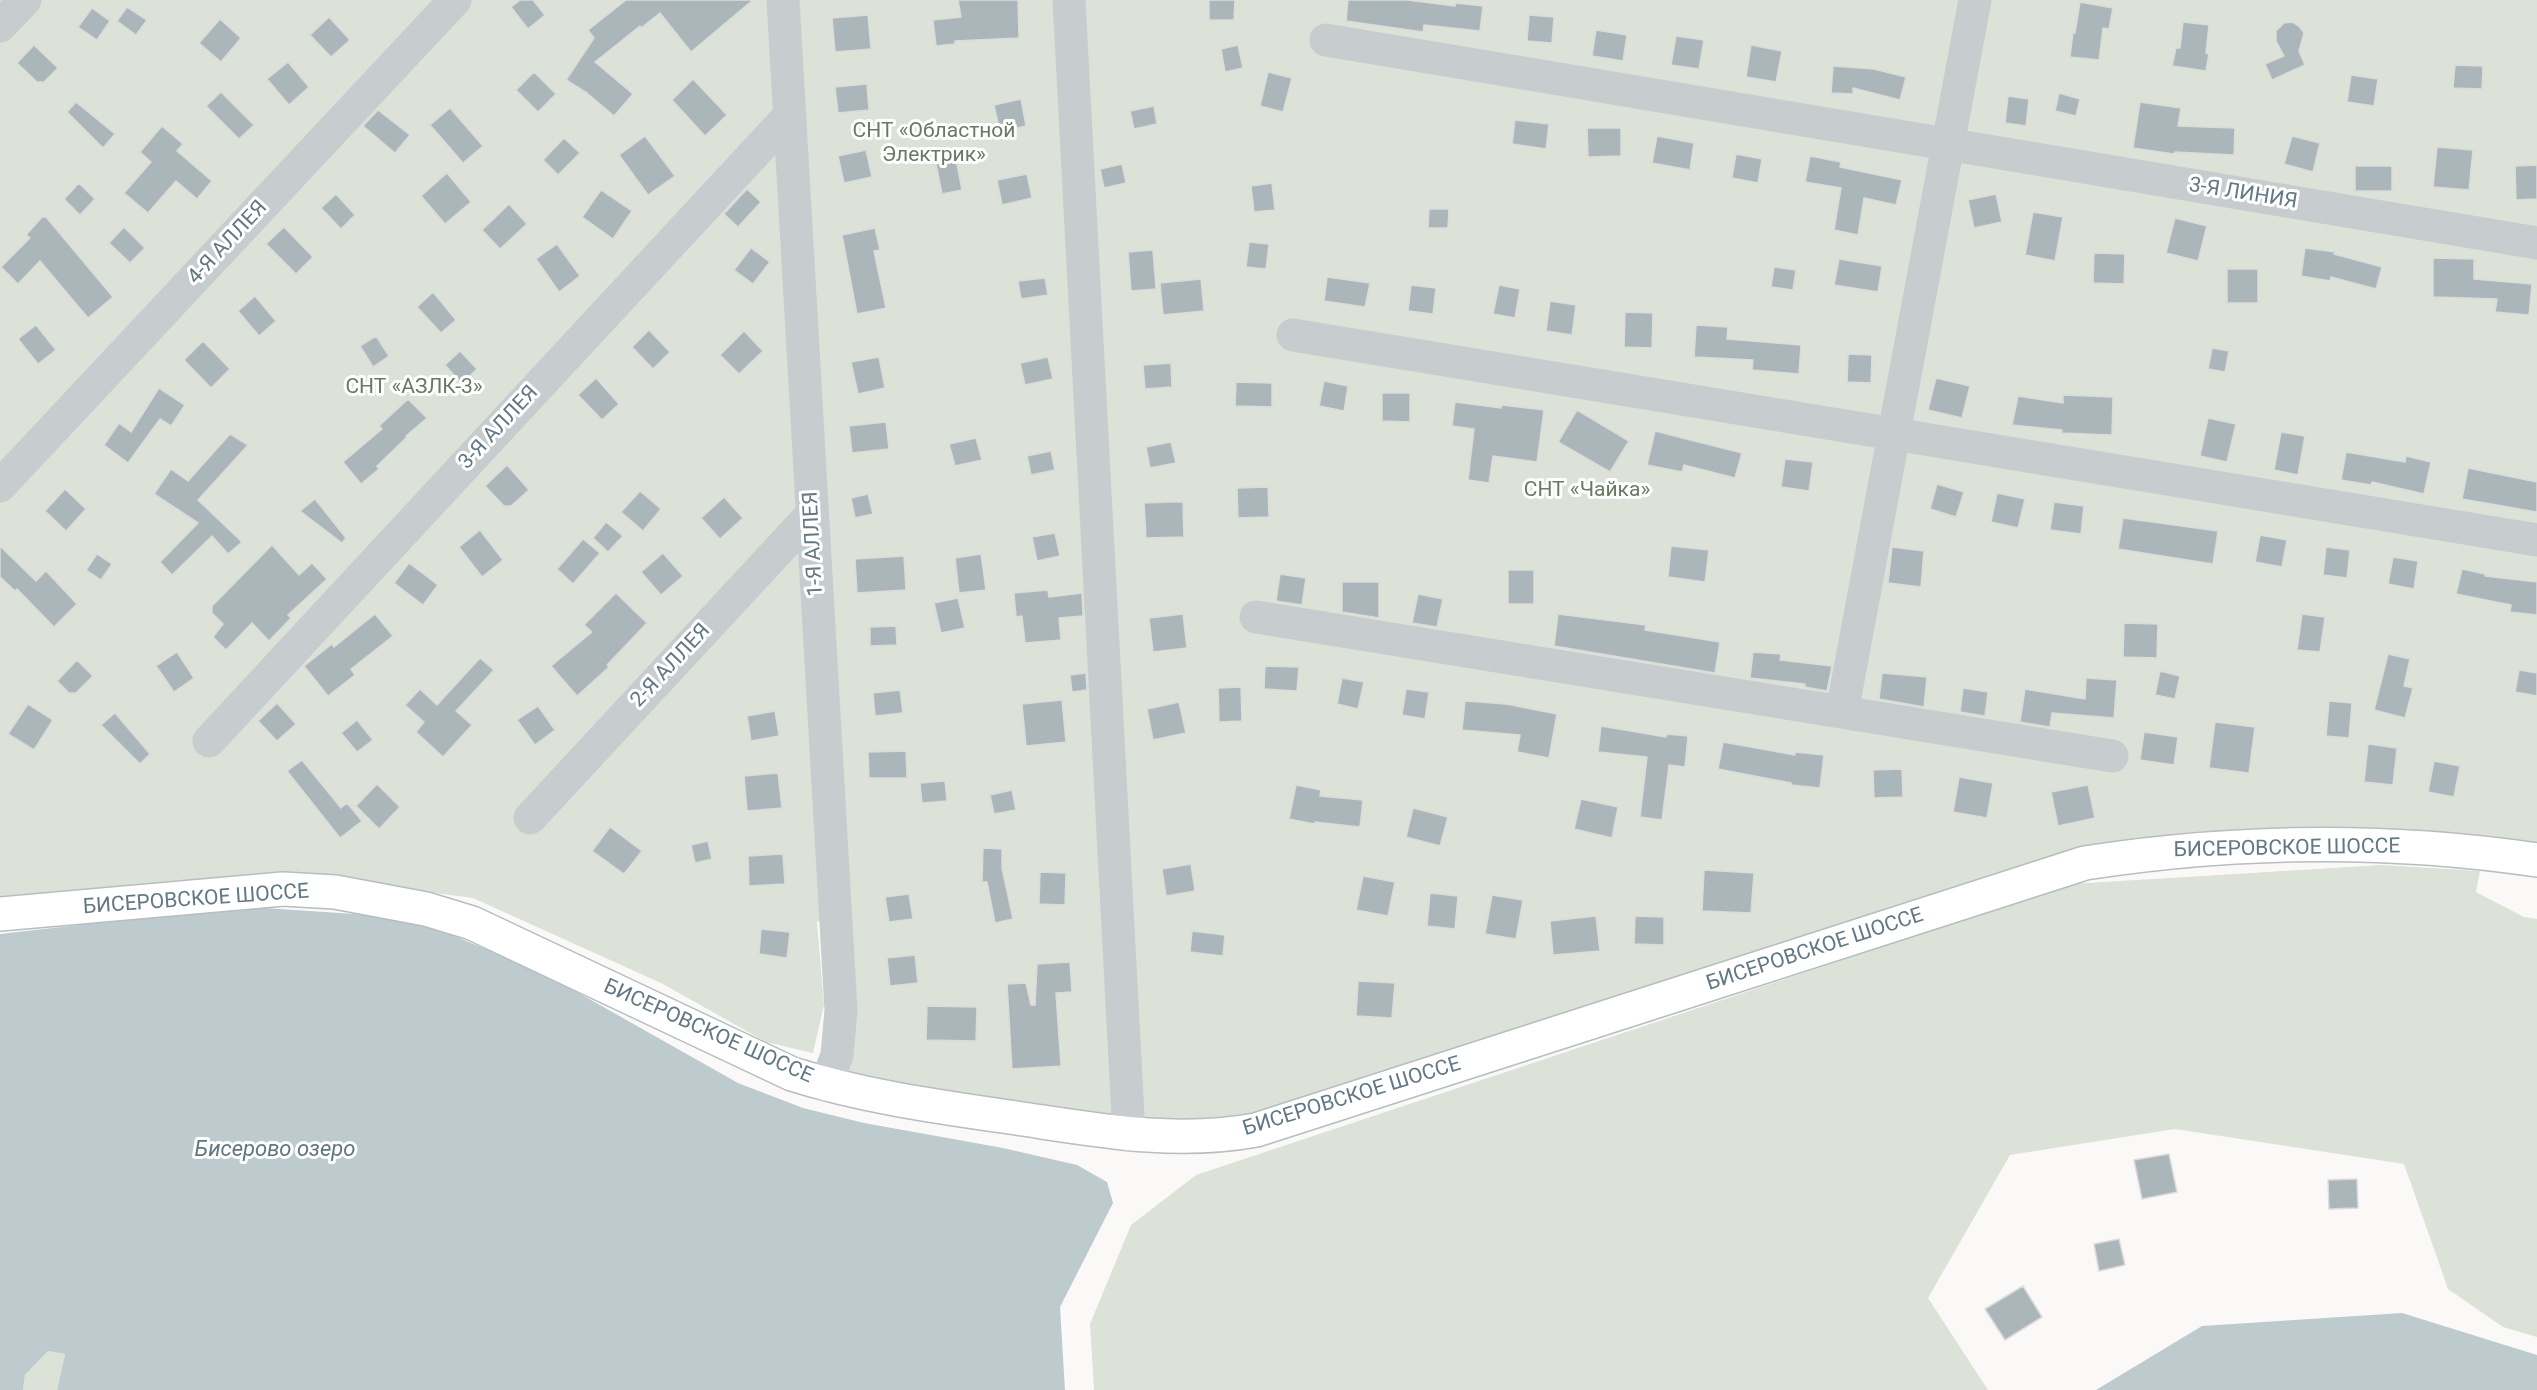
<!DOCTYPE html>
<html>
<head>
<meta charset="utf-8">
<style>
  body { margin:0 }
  canvas { display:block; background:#faf9f7 }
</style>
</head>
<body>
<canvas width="2537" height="1390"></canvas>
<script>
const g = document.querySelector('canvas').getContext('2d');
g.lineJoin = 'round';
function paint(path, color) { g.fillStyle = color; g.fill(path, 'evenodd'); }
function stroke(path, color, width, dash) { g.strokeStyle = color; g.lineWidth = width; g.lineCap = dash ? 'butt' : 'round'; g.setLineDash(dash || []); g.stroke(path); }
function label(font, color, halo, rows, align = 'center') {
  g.font = font + ' Roboto,sans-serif'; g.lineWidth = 6; g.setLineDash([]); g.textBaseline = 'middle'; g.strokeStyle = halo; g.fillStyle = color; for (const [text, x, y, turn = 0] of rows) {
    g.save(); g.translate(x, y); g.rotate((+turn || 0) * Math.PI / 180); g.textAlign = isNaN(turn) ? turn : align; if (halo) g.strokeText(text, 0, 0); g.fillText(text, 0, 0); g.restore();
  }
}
const green = new Path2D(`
  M0,0h2537v845c-47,-6 -94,-13 -141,-15 -104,-4 -210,2 -313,17l-831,266c-77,14 -150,2 -227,-10 -65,-9 -129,-18 -193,-33l4,-141 -19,-8 7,84 -11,48 -47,-11 -103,-58 -190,-86 -197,-26 -276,28z
  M2382,865l98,6 -4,21 48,25 13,2v418l-34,-10 -55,-38 -44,-125 -229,-35 -165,26 -82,143 60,92h-894l-4,-66 41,-99 65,-50 875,-291z
  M48,1351l17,3 -8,36h-34l2,-15z`);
const water = new Path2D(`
  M264,908l121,8 55,14 105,44 193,109 65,25 61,15 139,25 74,17 30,17 6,21 -53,104 5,83h-1008l8,-36 -17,-3 -23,24 -2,15h-23v-456l131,-15z
  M2402,1313l135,42v35h-441l106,-64z`);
const building = new Path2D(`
  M520,0h13l12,15 -17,14 -17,-22z
  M626,0h127l-62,52 -31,-39 -19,15 -1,-2 -45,36 38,32 -19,22 -27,-23 -21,-13 28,-42 -6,-8z
  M958,0h60l1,38 -64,3v3l-19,2 -3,-26 28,-3z
  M1209,0h26l-1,20h-25z
  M1348,0h59l48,6 1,-3 27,3 -3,25 -56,-6 -1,7 -77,-11z
  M2080,2l33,6 -4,21 -6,-1 -4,32 -29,-3 3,-25 2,1z
  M127,7l20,13 -11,15 -19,-14z
  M92,8l18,13 -13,19 -19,-13z
  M868,15l3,34 -36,3 -3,-34z
  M1529,15l25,2 -2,26 -25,-2z
  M329,17l21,23 -19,17 -21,-22z
  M220,19l21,19 -20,24 -22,-19z
  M2183,22l26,3 -3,28 3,1 -3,17 -34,-5 4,-18h4z
  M2292,22l7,4 5,7 -5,18 6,14 -33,15 -7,-16 19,-8 -8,-15v-10l8,-8z
  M1596,30l31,5 -4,26 -31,-5z
  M1676,36l28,4 -5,29 -28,-4z
  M34,45l24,23 -14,14h-7l-20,-19z
  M1238,45l5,23 -18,4 -4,-23z
  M1751,45l31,6 -6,31 -30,-5z
  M288,62l21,25 -20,18 -22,-26z
  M2455,65l28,1 -1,23 -29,-1z
  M1833,66l41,3 32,8 -6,23 -47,-12v6l-22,-1z
  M534,72l22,22 -18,18 -22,-22z
  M1268,72l24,6 -9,34 -23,-6z
  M2351,75l27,4 -4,27 -27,-4z
  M693,79l34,36 -22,21 -33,-36z
  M867,84l2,26 -31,3 -3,-26z
  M221,92l33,33 -15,14 -33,-33z
  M2059,93l21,6 -4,17 -21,-5z
  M2008,96l21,3 -3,27 -21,-3z
  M1021,99l5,27 -26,6 -6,-27z
  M76,102l39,32 -12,14 -36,-36z
  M2140,102l41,6 -3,18 57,2 -1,27 -59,-3 -1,2 -41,-6z
  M1154,106l3,18 -23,5 -4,-18z
  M450,108l33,38 -20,17 -33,-38z
  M378,110l32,25 -15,18 -32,-27z
  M1515,120l34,4 -3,25 -34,-5z
  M162,126l21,18 -6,7 35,30 -15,18 -21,-18 -28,32 -24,-20 27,-31 -11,-10z
  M1587,128h34v28l-33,1z
  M645,136l30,40 -27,19 -29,-40z
  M1657,136l37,7 -4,27 -38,-7z
  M2292,136l28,7 -7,29 -29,-8z
  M564,138l16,15 -22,22 -15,-15z
  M2437,147l36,3 -4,40 -36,-3z
  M866,150l6,27 -28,6 -6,-27z
  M1736,154l26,5 -4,24 -26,-5z
  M1810,156l31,6 -1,5 62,13 -6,25 -32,-7 -6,37 -24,-5 7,-42 -36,-6z
  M956,159l6,31 -20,4 -6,-30z
  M1122,164l4,19 -22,5 -4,-19z
  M2537,165v34l-21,1 -1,-34z
  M2355,166h37v25h-37z
  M447,173l24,29 -26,22 -24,-28z
  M1027,174l5,24 -30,7 -5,-25z
  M79,183l16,16 -15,16 -16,-16z
  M1272,183l3,27 -21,2 -3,-26z
  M747,189l14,13 -23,25 -14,-13z
  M601,190l31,21 -19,28 -31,-22z
  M336,194l19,21 -14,14 -20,-21z
  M1996,194l6,28 -28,6 -6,-28z
  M509,204l18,20 -27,25 -18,-19z
  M1429,209h20l-1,19h-20z
  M2033,212l30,5 -8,44 -30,-6z
  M42,217h4l67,80 -25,21 -48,-57 -22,23 -17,-17 29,-29 -4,-3z
  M2175,218l32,8 -9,35 -32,-8z
  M124,227l21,21 -15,15 -21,-20z
  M284,227l29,30 -17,17 -30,-30z
  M875,228l5,22 -6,1 12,57 -29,6 -15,-79z
  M1249,242l20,2 -3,25 -20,-2z
  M557,244l23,32 -21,16 -23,-33z
  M751,248l19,14 -17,22 -19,-14z
  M2305,248l30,4 -1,2 48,13 -6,22 -45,-12 -1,4 -29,-5z
  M1153,250l3,39 -25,2 -3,-39z
  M2094,253l31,1 -1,30 -31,-1z
  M2433,258l41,1v20l58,5 -3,31 -34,-3 2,-13 -64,-2z
  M1839,259l43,7 -4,26 -44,-7z
  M1774,267l22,3 -3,20 -22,-3z
  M2227,269h31v34h-31z
  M1327,277l43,6 -5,24 -41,-6z
  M1045,278l3,17 -27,4 -3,-18z
  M1201,279l3,32 -41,4 -3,-32z
  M1411,285l25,3 -3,26 -25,-3z
  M1499,285l21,4 -5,29 -22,-4z
  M433,292l23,28 -15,13 -24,-26z
  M255,296l21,25 -17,15 -21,-25z
  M1550,301l26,4 -4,30 -26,-4z
  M1625,312l28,1 -1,35 -28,-1z
  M36,325l20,25 -18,14 -20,-25z
  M1696,325l32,2 -1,12 74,6 -2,29 -47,-4 1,-10 -59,-3z
  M649,330l21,22 -17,17 -21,-22z
  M744,331l19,20 -24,23 -19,-19z
  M376,336l13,20 -16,11 -13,-21z
  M203,341l27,28 -19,19 -27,-28z
  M2212,348l17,3 -4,21 -17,-3z
  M460,351l17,18 -15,15 -17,-19z
  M1848,354l24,1 -1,28 -24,-1z
  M879,357l6,31 -27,6 -7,-32z
  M1048,357l5,22 -28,6 -5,-22z
  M1171,363l1,24 -27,2 -2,-24z
  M596,378l23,26 -17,16 -24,-25z
  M1936,378l34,8 -8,32 -34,-8z
  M1324,381l24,5 -4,25 -25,-5z
  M1236,382l36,1v24l-37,-1z
  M159,388l26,17 -14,21 -11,-7 -32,44 -24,-18 15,-22 12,9z
  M1382,393h28v29l-28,-1z
  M2063,395l50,2 -1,38 -51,-2 1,-3 -50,-5 6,-29 45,7z
  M408,399l19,19 -21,18 1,1 -30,29 2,3 -18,15 -18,-22 39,-33 -3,-3z
  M1455,402l46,6 1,-3 42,5 -7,52 -44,-6 -4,27 -21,-3 6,-51 -22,-3z
  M1577,410l52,31 -19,31 -52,-30z
  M2208,418l28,6 -9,38 -27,-6z
  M886,422l3,27 -37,4 -3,-27z
  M1655,431l87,22 -7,25 -51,-13 -2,7 -35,-7z
  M2281,432l24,4 -7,39 -24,-5z
  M230,434l18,11 -50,55 44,42 -14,12 -16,-18 -40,39 -12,-13 38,-39 -44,-29 17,-25 17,12z
  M976,438l6,22 -27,6 -6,-22z
  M1171,442l5,21 -26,5 -4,-21z
  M1051,451l4,19 -24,5 -4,-19z
  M2346,452l59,10 1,-6 25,6 -7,32 -52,-12 -1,3 -30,-5z
  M1785,459l28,3 -4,29 -28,-4z
  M507,465l22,25 -18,16h-7l-19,-20z
  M2468,468l69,14v30l-75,-13z
  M1937,484l27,8 -8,25 -26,-8z
  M1268,487l1,30 -31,1 -1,-30z
  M65,489l21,20 -20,22 -21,-20z
  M640,491l21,18 -18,22 -22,-19z
  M1997,493l28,6 -7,29 -27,-6z
  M868,494l5,20 -18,4 -4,-20z
  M724,497l19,21 -23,21 -19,-21z
  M315,499l31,39 -4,5 -42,-32z
  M1168,502h15l1,35 -38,1 -2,-35z
  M2054,502l30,4 -3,28 -31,-4z
  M2123,518l95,13 -5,33 -95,-15z
  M606,522l17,14 -15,16 -15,-14z
  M480,530l23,30 -21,17 -23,-30z
  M1055,533l5,23 -23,5 -5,-24z
  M2260,535l27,5 -5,27 -27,-5z
  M583,539l17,14 -27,31 -16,-15z
  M272,545l27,30 13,-12 15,16 -39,36 3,3 -22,23 -17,-18 -26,27 -13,-13 10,-13 -11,-11v-7z
  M0,546l36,35 10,-10 31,33 -23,23 -37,-38 -2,2 -15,-14z
  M1671,546l38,4 -4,32 -37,-5z
  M1892,547l32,4 -3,36 -33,-4z
  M2326,547l24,3 -3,28 -24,-3z
  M663,553l20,23 -22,19 -20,-23z
  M97,554l15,10 -11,16 -15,-10z
  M981,554l5,36 -27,3 -4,-35z
  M904,556l2,34 -49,3 -2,-34z
  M2393,557l25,4 -4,28 -26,-5z
  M409,563l29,22 -15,20 -29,-22z
  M2462,569l23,5v2l52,6v33l-27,-3 1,-7 -55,-11z
  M1508,570h26v34h-26z
  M1280,574l26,4 -4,27 -26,-4z
  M1342,582h37v36l-37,-6z
  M1048,590l1,7 33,-4 1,23 -24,2 2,22 -36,3 -3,-27 -6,1 -2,-24z
  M616,593l31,30 -40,42 2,2 -32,29 -26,-30 41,-34 -8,-7z
  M1418,594l25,5 -6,28 -25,-4z
  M958,598l7,30 -24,5 -7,-30z
  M375,614l18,22 -42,33 4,6 -27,21 -24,-30 28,-22 2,3z
  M1183,614l4,34 -34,4 -4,-34z
  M1558,614l88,11 -1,5 75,12 -5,31 -161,-27z
  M2302,614l23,3 -5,35 -23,-2z
  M2124,623l34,1 -1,34 -34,-1z
  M896,626l1,19 -27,1v-19z
  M177,652l17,26 -20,14 -18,-26z
  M1753,652l28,2 -1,6 52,6 -5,25 -22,-4v-3l-55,-6z
  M2388,654l22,5 -6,27 9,2 -8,30 -31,-8z
  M480,658l14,12 -38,41 16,14 -29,32 -27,-25 8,-10 -19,-17 15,-16 17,16z
  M77,660l16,16 -17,17h-7l-12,-12z
  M1265,666l34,1 -2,24 -33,-2z
  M2519,670l18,3v23l-22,-4z
  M2160,671l20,5 -5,23 -20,-4z
  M1086,673l1,17 -15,2 -2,-17z
  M1882,673l45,4 -3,30 -45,-8z
  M1342,678l22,4 -6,27 -21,-5z
  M2086,678l31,2 -3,38 -62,-5 -2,14 -30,-5 5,-33 60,10z
  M1241,687l1,34 -23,1 -1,-34z
  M1963,688l25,4 -3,24 -25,-4z
  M1406,689l23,3 -4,27 -23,-4z
  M900,690l3,23 -28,3 -2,-23z
  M1062,700l4,42 -40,4 -4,-42z
  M1465,701l41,3 51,10 -8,44 -32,-6 3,-17 -58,-5z
  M2329,701l23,2 -3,35 -23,-2z
  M1179,702l7,31 -33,7 -6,-31z
  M277,703l19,21 -19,17 -19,-20z
  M28,704l25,16 -19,30 -26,-16z
  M538,706l17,24 -20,15 -18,-25z
  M775,711l4,25 -28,5 -4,-25z
  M115,713l35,41 -10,10 -39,-39z
  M357,720l16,20 -16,12 -16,-19z
  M2215,722l40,5 -6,46 -40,-5z
  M1601,726l65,11 1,-3 21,2 -3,31 -16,-2 -7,55 -22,-3 7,-60 -49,-5z
  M2144,732l34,5 -4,28 -34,-5z
  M1723,742l72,13v-3l29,3 -4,33 -29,-3v-2l-73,-14z
  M2368,744l29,4 -4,37 -29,-3z
  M906,751l1,27h-38l-1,-26z
  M302,760l39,48 6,-5 15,18 -22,17 -53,-67z
  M2434,761l26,5 -6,31 -26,-5z
  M1902,769l1,28 -29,1 -1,-28z
  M778,773l4,35 -35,3 -3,-35z
  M1959,777l34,6 -6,35 -34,-6z
  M945,781l2,20 -25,2 -2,-20z
  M377,784l23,23 -21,22 -23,-23z
  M1296,785l25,5 -1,6 43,4 -3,27 -45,-5 -1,2 -25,-5z
  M2088,785l7,33 -37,8 -7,-34z
  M1012,790l4,20 -22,4 -4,-19z
  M1581,799l37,8 -6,31 -38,-9z
  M1413,808l35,9 -8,29 -34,-9z
  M610,827l32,24 -18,23 -32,-23z
  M708,841l4,18 -17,4 -4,-18z
  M983,848l19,1v19l11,51 -18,4 -8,-41h-5z
  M783,854l2,30 -36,2 -1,-30z
  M1191,864l4,27 -29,5 -4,-27z
  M1704,870l50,3 -3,40 -49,-2z
  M1040,872l26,1 -1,32 -26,-1z
  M1363,876l32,6 -7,34 -32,-6z
  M1430,893l28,3 -3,33 -28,-3z
  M909,894l4,25 -24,3 -4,-25z
  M1492,895l31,5 -7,39 -31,-5z
  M1596,916l4,35 -47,4 -3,-34z
  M1635,916l29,1v28l-30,-1z
  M761,929l29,3 -3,26 -28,-4z
  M1192,931l33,4 -2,21 -33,-4z
  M915,955l3,28 -28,3 -3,-28z
  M1070,962l2,30 -16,1 5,73 -49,3 -5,-85 19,-1 5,22h4l2,-41z
  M1358,981l37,2 -3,35 -36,-2z
  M927,1006l50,1 -1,34 -50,-1z
  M2169,1154l8,38 -35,7 -8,-39z
  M2357,1179l1,29 -29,1 -1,-29z
  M2119,1239l6,26 -26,6 -5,-27z
  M2023,1286l19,31 -37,23 -20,-31z`);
const minor = new Path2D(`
  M783,0l58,1010 -4,45 -11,30
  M1069,0l60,1135
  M0,26l25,-26
  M1326,40l1211,203
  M1293,335l1244,205
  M0,486l455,-486
  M1256,617l856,139
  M1842,712l133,-712
  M209,741l581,-626
  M530,818l282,-304`);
const major = new Path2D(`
  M0,914l283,-25 52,3 91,17 46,14 320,151c73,23 148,33 224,44 81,12 158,27 240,12l829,-267c150,-23 302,-25 452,-3`);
const parkNames = [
  ["СНТ «Областной",934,132],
  ["Электрик»",934,156],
  ["СНТ «АЗЛК-3»",414,388],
  ["СНТ «Чайка»",1587,491]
];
const streetNames = [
  ["3-Я ЛИНИЯ",2243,194,9],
  ["4-Я АЛЛЕЯ",228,243,-47],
  ["3-Я АЛЛЕЯ",499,428,-47],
  ["1-Я АЛЛЕЯ",814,544,-93],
  ["2-Я АЛЛЕЯ",671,666,-47],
  ["БИСЕРОВСКОЕ ШОССЕ",2287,849,-1],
  ["БИСЕРОВСКОЕ ШОССЕ",196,900,-4],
  ["БИСЕРОВСКОЕ ШОССЕ",1815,950,-18],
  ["БИСЕРОВСКОЕ ШОССЕ",708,1032,24],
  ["БИСЕРОВСКОЕ ШОССЕ",1352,1097,-17]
];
const waterNames = [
  ["Бисерово озеро",275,1150]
];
paint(green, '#dce2d8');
paint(water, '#bdcbce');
paint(building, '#abb6bb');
stroke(building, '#dcdbd9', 1.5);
stroke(major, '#b7bdc1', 36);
stroke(minor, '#c7cccf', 33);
stroke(major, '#fff', 33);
label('21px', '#687b62', '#fff', parkNames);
label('21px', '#627884', '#fff', streetNames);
label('italic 22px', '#5e787e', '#fff', waterNames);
</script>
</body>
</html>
